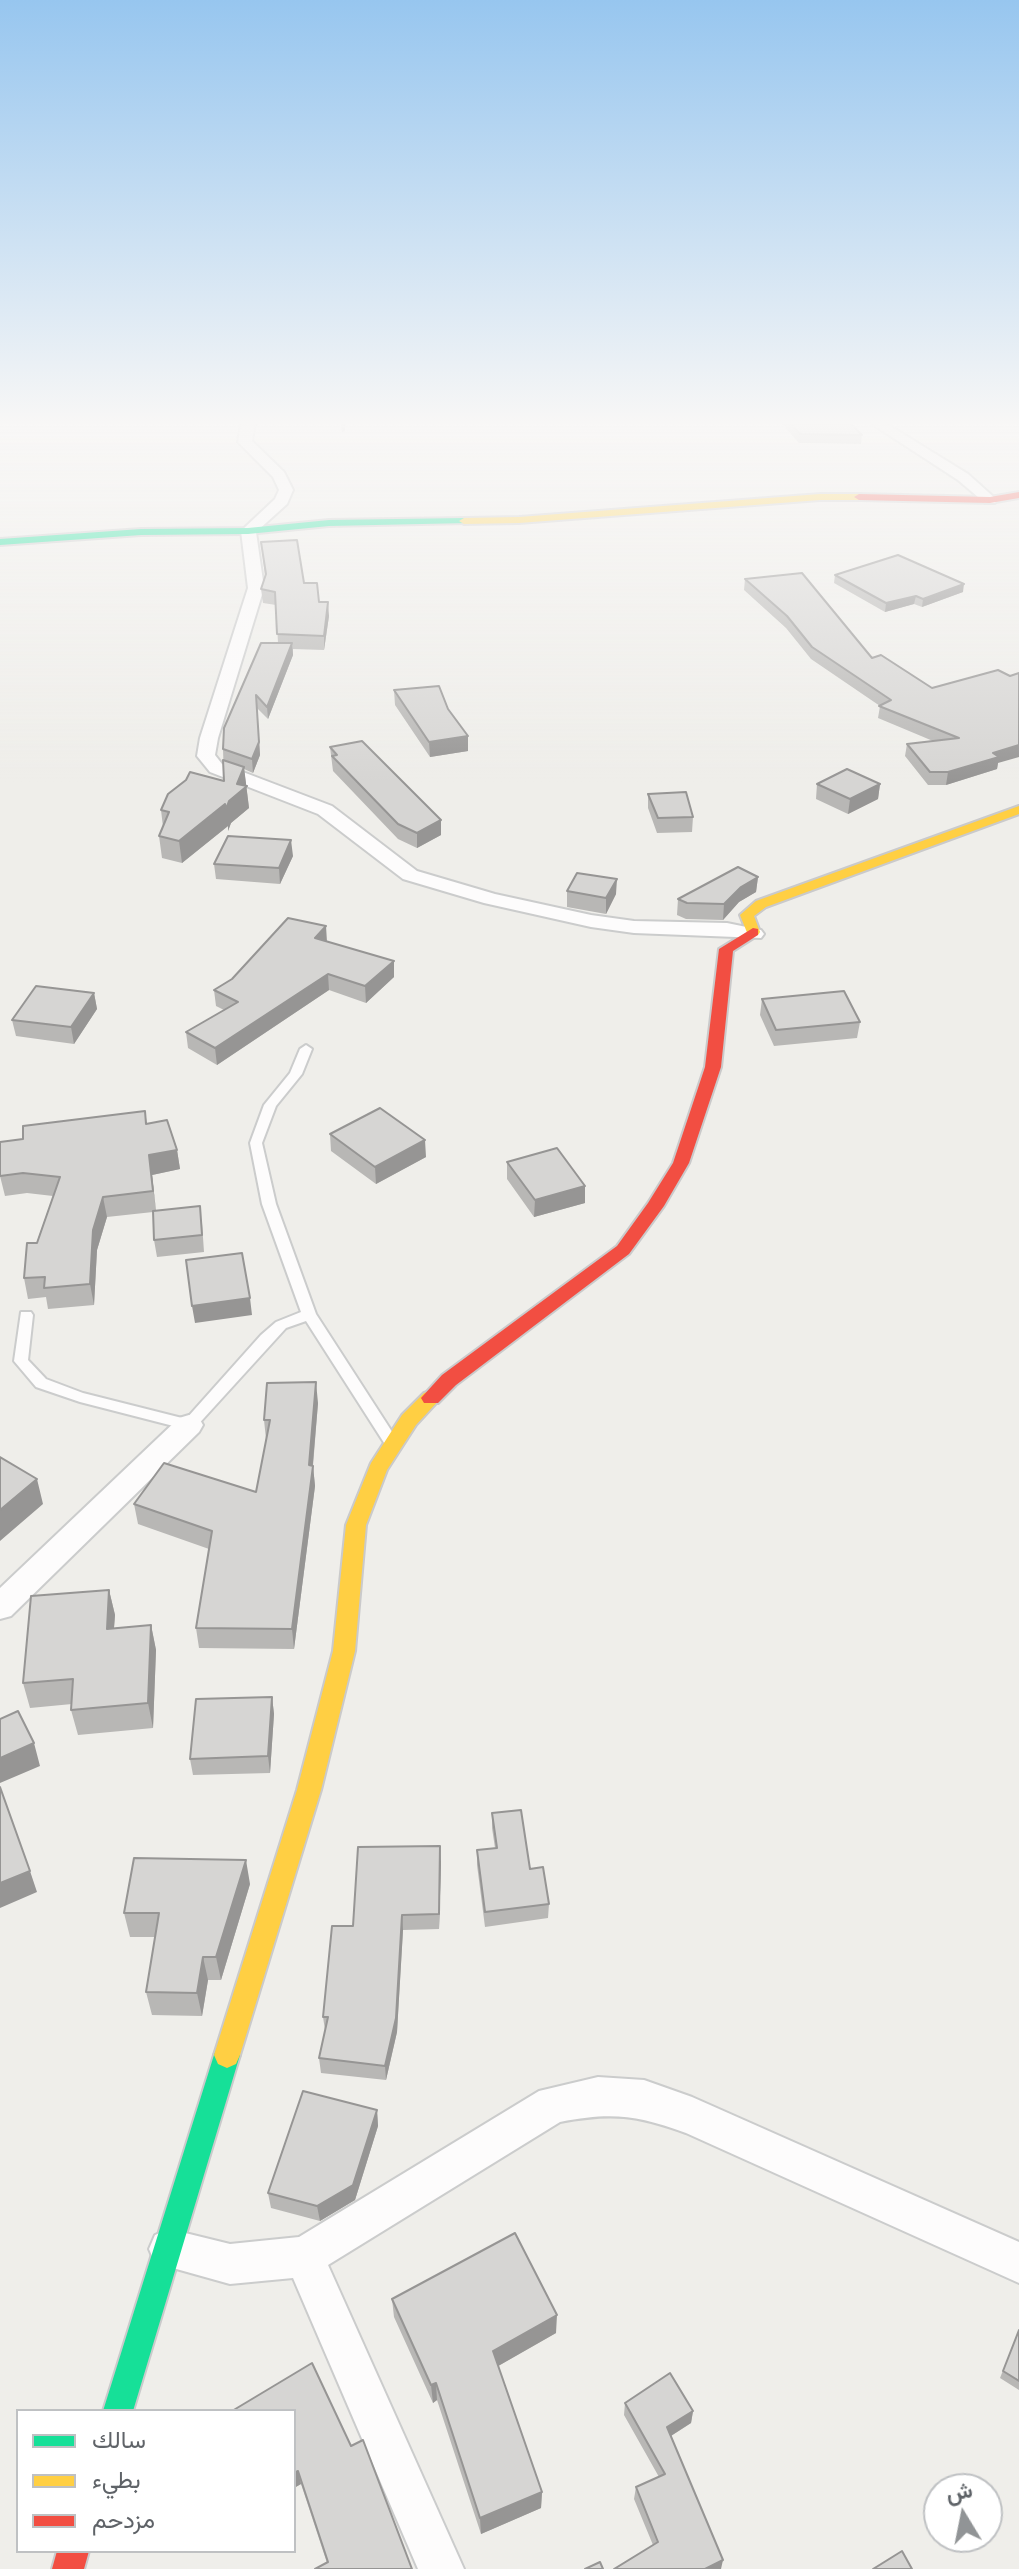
<!DOCTYPE html>
<html>
<head>
<meta charset="utf-8">
<style>
  body { margin:0 }
  #map { position:relative; width:1019px; height:2569px; overflow:hidden; background:#efeeea; font-family:"Titillium Web",Vazirmatn,sans-serif }
  canvas { display:block }
  .legend { position:absolute; left:16px; top:2409px; width:280px; height:144px; box-sizing:border-box; background:#fff; border:2px solid #bfc1c3; margin:0; padding:10px 14px; list-style:none; font-size:24px; color:#5f6368 }
  .legend li { display:flex; align-items:center; gap:16px; height:40px }
  .legend b { width:40px; border:2px solid #bfc1c3 }
  .north { position:absolute; left:923px; top:2473px; width:80px; height:80px; box-sizing:border-box; background:#fff; border:2px solid #bfc1c3; border-radius:50%; rotate:350deg; font-size:22px; font-weight:700; line-height:32px; text-align:center; color:#5f6368 }
  .north::after { content:''; display:block; margin:auto; width:28px; height:36px; background:#919496; clip-path:polygon(50% 0,100% 100%,50% 72%,0 100%) }
</style>
</head>
<body>
<div id="map">
<canvas width="1019" height="2569"></canvas>
<ul class="legend">
<li><b style="height:10px;background:#16e098"></b>سالك</li>
<li><b style="height:10px;background:#ffcf43"></b>بطيء</li>
<li><b style="height:10px;background:#f24e42"></b>مزدحم</li>
</ul>
<div class="north">ش</div>
</div>
<script>
const g = document.querySelector('canvas').getContext('2d');
g.lineJoin = 'round';
function stroke(path, color, width, dash) { g.strokeStyle = color; g.lineWidth = width; g.lineCap = dash ? 'butt' : 'round'; g.setLineDash(dash || []); g.stroke(path); }
function paint(path, color) { g.fillStyle = color; g.fill(path, 'evenodd'); }
const lane = new Path2D(`
  M306,1045l6,4 -10,25 -26,32 -14,37 14,61 40,110 82,127 3,4 -3,4h-10l-82,-128 -20,7 -92,101 -5,1 -109,-28 -44,-15 -22,-26 7,-49h10l2,3 -5,45 18,19 37,14 103,26 75,-84 15,-13 25,-10 -39,-108 -12,-61 14,-38 26,-32 10,-24z`);
const street = new Path2D(`
  M241,424h14l-3,17 32,31 9,18 -6,14 -31,28 8,56 -46,150 -3,17 7,9 110,42 85,65 78,23 96,21 43,6 93,2 34,7 3,4 -3,4 -127,-5 -43,-6 -107,-24 -81,-24 -85,-65 -108,-42 -13,-16 3,-18 48,-150 -7,-57 34,-32 4,-9 -6,-13 -35,-35z
  M872,424h15l81,50 29,26 -2,3h-10l-27,-23z
  M189,1415l10,3 4,7 -4,7 -188,184 -11,3v-31l179,-170z
  M598,2077l46,3 48,17 327,145v41l-333,-150c-50,-18 -74,-21 -126,-11l-232,143 136,304h-46l-125,-291 -63,6 -75,-21 -6,-14 6,-14 14,-6 61,15 69,-7 240,-146z`);
const fast = new Path2D(`
  M464,518l4,1v4l-139,3 -81,8 -107,1 -141,10v-6l141,-10 107,-1 81,-8z
  M227,2042l9,4 4,9 -107,356h-30l111,-356 4,-9z`);
const slow = new Path2D(`
  M820,494h39l5,3 -5,3h-39l-301,23 -55,1 -5,-3 5,-3 55,-1z
  M1019,806v8l-253,93 -12,9 6,16 -2,3h-10l-8,-20 16,-14z
  M431,1391l7,2 3,5 -25,27 -29,45 -21,55 -11,126 -34,139 -81,265 -4,9 -9,4 -9,-4 -4,-9 83,-265 36,-139 13,-126 25,-62 31,-48 22,-22z`);
const jam = new Path2D(`
  M1019,492v6l-29,5 -131,-3 -5,-3 5,-3 131,3z
  M753,928l5,1v6l-25,16 -12,116 -32,96 -25,43 -35,48 -173,131 -18,18h-14l-3,-5 21,-23 175,-129 31,-43 25,-40 32,-96 14,-118z
  M57,2551h32l-5,18h-32z`);
const wall = new Path2D(`
  M782,424h69l11,11 -1,9 -62,-1z
  M261,542l43,41 25,33 -5,34 -31,-1v6l-25,64 -11,-11 3,47 -7,18 -9,-4 5,39 -18,15 -3,8v-5l-46,37 -20,-5 -3,-22 4,-9 -2,-17 63,-29 -1,-32 55,-106 -2,-38 -13,-2 -2,-14 4,-13z
  M835,575l128,17 -41,15 -8,-3 -29,8 -51,-29z
  M745,579l127,79 126,105 -1,6 -51,16h-18l-23,-29 2,-12 26,-3 -55,-23 2,-12 -69,-47 -25,-31 -42,-38z
  M394,690l74,61 -38,6 -35,-52z
  M330,747l111,73v15l-24,13 -19,-9 -65,-68z
  M817,784h63l-2,15 -30,15 -32,-15z
  M648,794l45,23 -1,15 -35,1 -9,-25z
  M293,856l-13,28 -64,-5 -2,-15z
  M758,877l-2,15 -17,10 -16,18 -37,-1 -9,-4 1,-16z
  M567,891l49,3 -10,20 -39,-7z
  M327,942l67,19v16l-28,26 -37,-13 -112,75 -29,-17 -2,-16 38,-22 -8,-4 -2,-16z
  M94,993l3,16 -23,35 -58,-8 -4,-16z
  M762,999l98,23 -3,16 -83,8 -14,-31z
  M145,1111l2,13 30,26 3,19 -28,6 4,35 46,13 2,29 -47,5 -3,-17 -1,-28 -46,5 -10,33 -3,55 -46,4 -2,-12 -18,2 -4,-21 29,-82 -26,-3 -22,3 -5,-20 23,-37z
  M330,1134l96,23 -50,27 -45,-33z
  M507,1162l78,24v17l-51,14 -27,-38z
  M318,1403l-5,63 2,20 -21,163 -95,-1 -3,-20 13,-79 -71,-25 -4,-20 122,-12 10,-53 -2,-19z
  M109,1590l6,25 -1,13 37,-3 5,25 -3,78 -75,7 -7,-25 1,-6 -42,4 -7,-25z
  M272,1697l2,17 -4,59 -77,2 -3,-16z
  M492,1813l38,56 19,35 -1,14 -63,9 -8,-62v-15l18,-2 -3,-20z
  M441,1862l-2,67 -36,1 -6,102 -11,48 -65,-7 -2,-15 6,-28 -2,-13 30,-91z
  M250,1884l-29,96h-13l-6,36 -50,-1 -6,-23 9,-55h-25l-6,-24z
  M377,2110l1,16 -23,74 -35,21 -49,-13 -3,-15z
  M392,2299l164,34 -58,33 44,126 -1,16 -60,26 -44,-134 -4,3 -39,-86z
  M1019,2330v60l-19,-12z
  M625,2403l68,8 -2,12 -20,13 50,133 -68,-24 -19,-46 2,-12 23,-10 -35,-62z
  M294,2411l57,35 61,123 -85,-6 -26,-79 -7,4z`);
const shadedWall = new Path2D(`
  M341,424h4v7l-3,1z
  M964,584l-1,8 -41,15 1,-8z
  M916,596l-2,8 -29,8 1,-9z
  M328,602l1,14 -5,34v-14z
  M292,643l1,12 -25,64 -1,-12z
  M256,695l4,60 -7,18 -1,-14z
  M468,736v15l-38,6 -1,-15z
  M1019,745v12l-21,6 -1,6 -51,16 2,-13 45,-19z
  M244,767l5,41 -18,15 -3,8v-5l-46,37 -3,-22 58,-57z
  M880,784l-2,15 -30,15 2,-15z
  M441,820v15l-24,13v-15z
  M291,840l2,16 -13,28 -1,-16z
  M758,877l-2,15 -17,10 -16,18 1,-16 17,-17z
  M617,879l-1,15 -10,20v-16z
  M326,926l1,16 -12,-4z
  M394,961v16l-28,26 -1,-17z
  M328,974l1,16 -112,75 -2,-17z
  M94,993l3,16 -23,35 -3,-17z
  M425,1140l1,17 -50,27 -1,-17z
  M177,1150l3,19 -28,6 4,36 -7,-56z
  M585,1186v17l-51,14 1,-17z
  M103,1197l4,20 -10,33 -3,55 -4,-21 3,-54z
  M250,1298l2,17 -57,8 -3,-17z
  M316,1382l2,21 -6,71 1,-8 2,20 -21,163 -2,-20 17,-164z
  M37,1479l6,25 -43,37v-31z
  M109,1590l6,25 -3,38 -5,-24z
  M151,1625l5,25 -3,78 -5,-25z
  M272,1697l2,17 -4,59 -2,-17z
  M34,1743l6,23 -40,17v-25z
  M440,1846l1,16 -2,67v-15z
  M246,1860l4,24 -29,96 -5,-23z
  M30,1871l7,21 -37,16v-25z
  M402,1915l1,15 -6,102 -11,48 -1,-14z
  M203,1957l5,23 -6,36 -5,-23z
  M377,2110l1,16 -23,74 -35,21 -3,-15z
  M557,2315l-1,18 -63,36v-18z
  M436,2383l1,17 -4,3 -2,-18z
  M693,2411l-2,12 -25,16 1,-12z
  M298,2471l3,13 -7,4v-15z
  M542,2492l-1,16 -60,26 -1,-16z
  M723,2560l-2,9h-16z`);
const building = new Path2D(`
  M791,424h60l11,11 -62,-1z
  M297,540l7,43h13l2,19h9l-4,34 -47,-2 -2,-42 -14,-3 5,-15 -5,-32z
  M898,555l66,29 -41,15 -7,-3 -30,7 -51,-28z
  M802,573l70,85 9,-3 51,33 66,-18 12,6 9,-3v72l-26,8 6,4 -51,15h-18l-23,-28 52,-6 -80,-32 12,-6 -79,-53 -25,-31 -42,-37z
  M261,643h31l-25,64 -11,-12 3,47 -7,17 -29,-10 1,-21z
  M439,686l9,23 20,27 -39,6 -35,-52z
  M362,741l79,79 -24,13 -19,-9 -66,-68 5,-1 -7,-8z
  M223,760l21,7 -7,17 10,2 -18,15 -3,8 -1,-5 -46,37 -20,-5 10,-24 -8,-2 7,-16 18,-14 4,-8 34,9z
  M847,769l33,15 -30,15 -33,-15z
  M686,792l7,25 -35,1 -10,-24z
  M228,836l63,4 -12,28 -65,-4z
  M738,867l20,10 -17,10 -17,17 -37,-1 -9,-4z
  M577,873l40,6 -11,19 -39,-7z
  M288,918l38,8 -11,12 79,23 -29,25 -37,-12 -113,74 -29,-16 52,-30 -24,-12 18,-11z
  M36,986l58,7 -23,34 -59,-7z
  M844,991l16,31 -84,8 -14,-31z
  M380,1108l45,32 -50,27 -45,-33z
  M145,1111l1,13 21,-4 10,30 -28,5 4,36 -50,6 -10,33 -3,54 -46,4 1,-11 -21,1 3,-35h10l23,-66 -37,-4 -23,3v-34l23,-3v-13z
  M557,1148l28,38 -50,14 -28,-38z
  M200,1206l2,29 -48,5 -1,-29z
  M242,1253l8,45 -58,8 -6,-46z
  M316,1382l-7,83 4,1 -21,163 -96,-1 16,-97 -78,-27 30,-41 92,29 14,-72h-6l3,-37z
  M0,1457l37,22 -37,31z
  M109,1590l-2,39 44,-4 -3,78 -77,7 2,-31 -50,4 8,-87z
  M272,1697l-4,59 -78,3 6,-60z
  M18,1711l16,32 -34,15v-39z
  M0,1787l30,84 -30,12z
  M521,1810l9,59 13,-2 6,37 -64,8 -8,-62 20,-2 -5,-35z
  M440,1846l-1,68 -37,1 -6,103 -11,48 -66,-8 9,-41h-5l9,-91h21l5,-79z
  M134,1858l112,2 -30,97h-13l-6,36 -51,-1 13,-79h-35z
  M303,2091l74,19 -24,75 -36,21 -49,-13z
  M515,2233l42,82 -64,36 49,141 -62,26 -44,-135 -5,2 -39,-86z
  M1019,2330v51l-16,-10z
  M312,2363l39,83 12,-6 49,129h-97l13,-7 -30,-91 -4,2v-62h-62z
  M670,2373l23,38 -26,16 56,133 -18,9h-91l44,-27 -22,-55 29,-13 -40,-71z
  M902,2551l10,18h-39z
  M600,2562l3,7h-18z`);
stroke(lane, '#cbcccc', 4);
stroke(street, '#cbcccc', 4);
stroke(fast, '#cacacb', 4);
stroke(slow, '#cacacb', 4);
stroke(jam, '#cacacb', 4);
paint(lane, '#fdfcfc');
paint(street, '#fdfcfc');
paint(fast, '#16e098');
paint(slow, '#ffcf43');
paint(jam, '#f24e42');
paint(wall, '#b8b7b5');
paint(shadedWall, '#969594');
paint(building, '#d6d5d3');
stroke(building, '#969594', 2);
const sky = g.createLinearGradient(0, 0, 0, 784);
sky.addColorStop(0, '#97c6ef');
sky.addColorStop(0.54, '#f8f7f6');
sky.addColorStop(1, '#f8f7f600');
g.fillStyle = sky;
g.fillRect(0, 0, 1019, 784);
</script>
</body>
</html>
